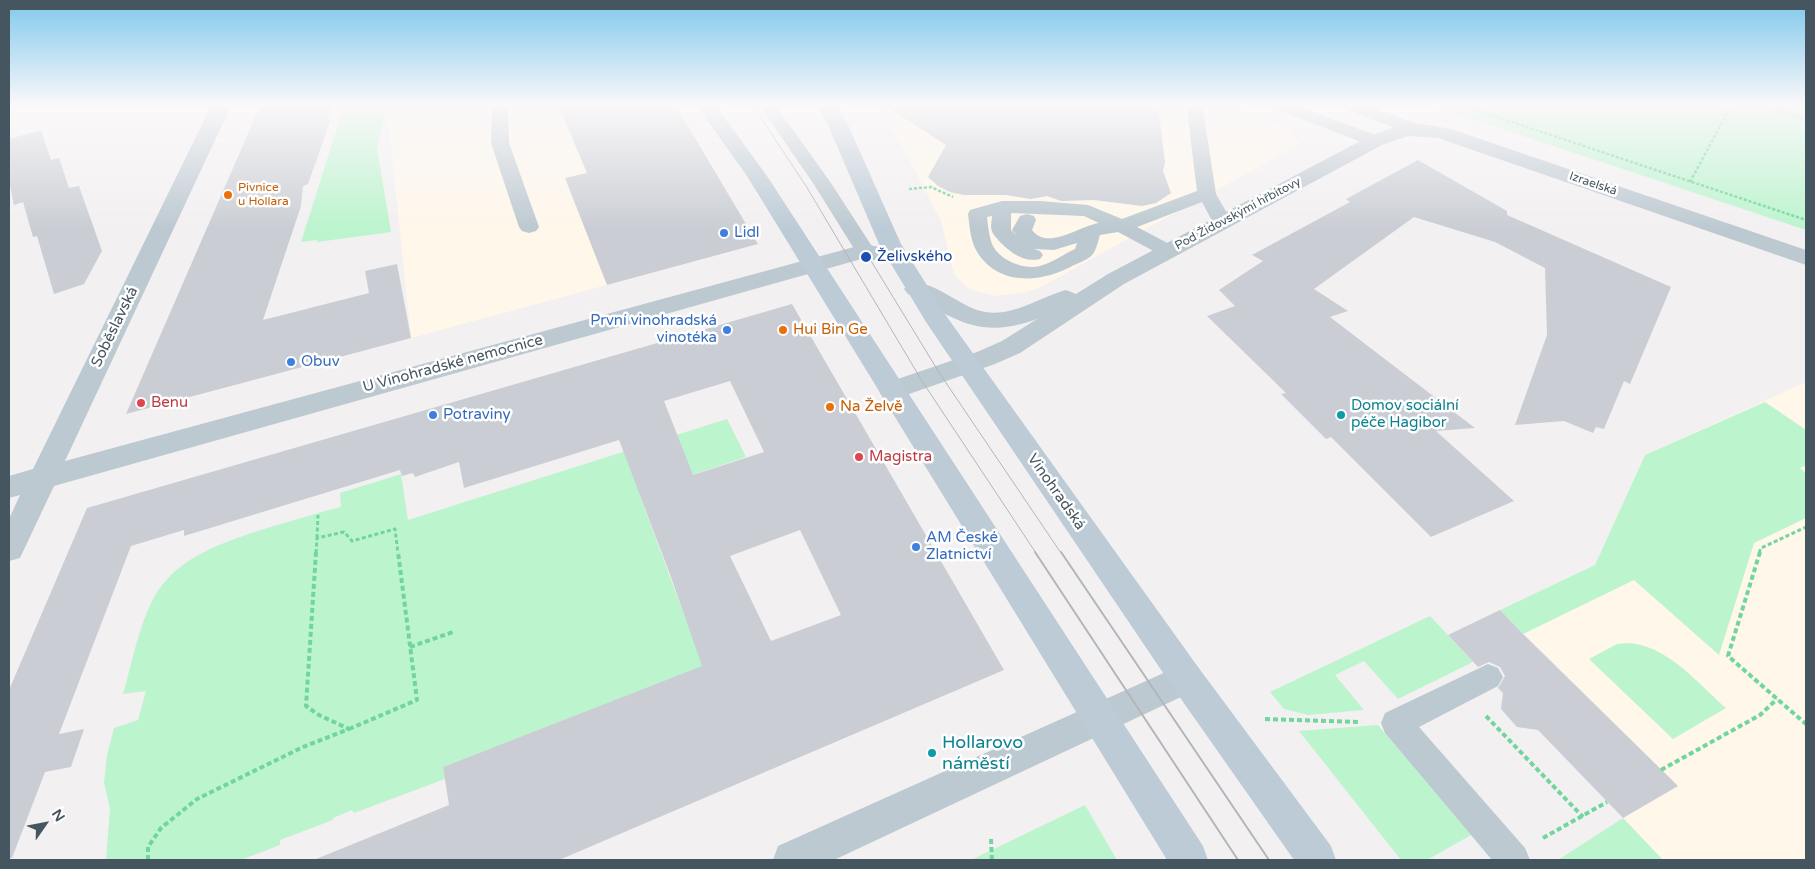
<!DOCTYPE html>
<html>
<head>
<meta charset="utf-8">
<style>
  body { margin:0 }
  #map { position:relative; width:1815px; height:869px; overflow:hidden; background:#f3f0f1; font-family:"Varela Round",sans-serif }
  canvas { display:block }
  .frame { position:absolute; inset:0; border:10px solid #465660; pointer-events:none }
  .north { position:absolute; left:20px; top:799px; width:50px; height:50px; -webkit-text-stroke:4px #fff; paint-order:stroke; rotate:57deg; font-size:14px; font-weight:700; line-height:20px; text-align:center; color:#465660 }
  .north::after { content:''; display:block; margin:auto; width:18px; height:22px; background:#465660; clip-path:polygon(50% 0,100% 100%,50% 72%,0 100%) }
</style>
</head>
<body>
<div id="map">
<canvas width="1815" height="869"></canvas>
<div class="frame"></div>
<div class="north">N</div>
</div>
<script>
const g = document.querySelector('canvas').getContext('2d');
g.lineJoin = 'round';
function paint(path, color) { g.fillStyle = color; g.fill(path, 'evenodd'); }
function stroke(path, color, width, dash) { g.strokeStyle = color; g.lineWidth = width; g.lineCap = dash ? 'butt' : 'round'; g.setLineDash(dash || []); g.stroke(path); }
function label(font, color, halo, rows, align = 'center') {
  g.font = font + ' "Varela Round",sans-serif'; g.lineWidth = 5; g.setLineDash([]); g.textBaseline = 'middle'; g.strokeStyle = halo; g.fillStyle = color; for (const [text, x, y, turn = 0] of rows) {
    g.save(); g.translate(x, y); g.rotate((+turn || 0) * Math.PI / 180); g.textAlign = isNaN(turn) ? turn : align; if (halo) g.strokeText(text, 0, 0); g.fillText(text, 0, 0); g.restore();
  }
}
const commercial = new Path2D(`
  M387,106h290l81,138 -347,94z
  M886,106h342l59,22 13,16 -263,145 -16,4 -25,3 -22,-5 -9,-5 -11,-12 -13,-53 -38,-74 -18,-27 -2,-4z
  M1806,382v478h-143l-40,-42 55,-32 -178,-176 95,-45 50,-110z`);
const green = new Path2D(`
  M344,106h43l-10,42 14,84 -74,10v-2l-16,2z
  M1433,106h373v124z
  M1765,402l41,28v35l-6,3 6,5v45l-52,25 -35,112 -85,-75 -111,54 -23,-24 95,-45 50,-110z
  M727,419l19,38 -107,36 64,173 -260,101 2,12 -91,34 -2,-3 -19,8v2l-53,20v5l-39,15h-135l4,-52 -6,-25 3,-28 7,-27 24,-8 8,-29 -23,3c9,-31 15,-66 30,-95 23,-43 72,-57 114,-71 25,-7 49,-15 74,-21l-1,-14 61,-19 7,46z
  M1430,616l43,46 -75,37 -34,-38 -29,14 29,35 -56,5 -24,-6 -14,-17z
  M1626,643c41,1 71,40 100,65l-53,31 -84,-80 28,-15z
  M1378,725l93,110 -44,25h-26l-102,-129z
  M1085,805l32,55h-146z
  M1623,818l40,42h-105z`);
const building = new Path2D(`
  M260,106h72l-5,12 4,1 -23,65 -5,2 -2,20 -38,114 106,-27 -4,-22 32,-7 14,74 -285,76z
  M559,106h117l82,138 -151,41 -42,-107 22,-5z
  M886,106h272l7,56 -2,9 8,22 -15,10 -14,3 -48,-6 -33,1 -14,-5 -16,3 -25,-4h-42l-14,-3 -12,-6 -10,-9 18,-32z
  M41,130l10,30 8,-2 10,30 10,-2 23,65 -18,33 -30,10 -17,-58 -4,1 -10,-35 -9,3 -5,-24v-42z
  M1418,160l89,51v4l164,72 -41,97 -6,-3 -20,48 -8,-2 -3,6 -29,-12 -49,4 32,-90 -2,-67 -50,-26 -81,-25 -100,72 34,22 -18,6 145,111 -39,3 78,70 -83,36 -100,-100 -5,2 -45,-45 5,-1 -79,-77 28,-10 -16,-16 44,-29 -11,-6 98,-53 -4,-3z
  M792,304l212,366 -445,190h-243v-1l133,-54 -6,-38 259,-101 -31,-89 -52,-137 -155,48 -5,-26 -44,15 -2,-4 -11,3 -2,-6 -216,66v-6l-53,16 -72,188 25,-5 -13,38 -26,5 -33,86h-3v-168l78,-182zM730,381l34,71 -71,23 -29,-74zM800,530l41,85 -70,26 -41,-85z
  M1500,610l23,24 155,152 -55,32 -85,-88 -21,-3 -16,-18 2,-16 -5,-5 7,-12 -5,-9 -11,-5 -11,5 -30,-32z`);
const pathFar2 = new Path2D(`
  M1464,106l342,114
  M1761,106l45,13
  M1690,182l41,-76
  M909,189l22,-2 22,10`);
const pathFar1 = new Path2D(`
  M317,538l1,-23
  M316,553l1,-15 27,-6 8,9 43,-12 3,24
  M1759,553l2,-5 45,-21`);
const path = new Path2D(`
  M316,552l-10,154 13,9 30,14
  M1760,552l-32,104 78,68
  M410,647l43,-15
  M1486,716l97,101
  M1265,719l96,3
  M349,729l68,-29 -19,-148
  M1661,770l99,-55 17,-16
  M1543,838l64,-36
  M991,839l1,21
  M148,860v-13l13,-19 36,-29 106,-52 46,-18`);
const service = new Path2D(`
  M492,106h16l1,37 30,84 -3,4 -7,2 -7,-2 -3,-4 -28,-84z
  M760,106h16l55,77 44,68 -3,4 -7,2 -7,-2 -45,-72z
  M1189,106h12l2,4 13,84 16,28 -3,4 -7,2 -7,-2 -13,-24 -65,25 38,20 3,4 -3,4 -7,2 -7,-2 -43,-23 -18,3c-2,6 -4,17 -9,21 -4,4 -12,7 -17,9 -30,17 -72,22 -95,-10 -9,-13 -9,-27 -11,-41l2,-4 32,-9h38l48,4 34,14 75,-28 -10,-81zM1011,213l73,3 15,7c-20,3 -51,28 -67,7l4,-10 -2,-4 -7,-2 -7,2 -8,14 5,6 -6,-6zM992,216c0,4 -2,11 0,15 1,4 5,7 7,10 11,11 24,22 41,18l3,-4 -3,-4 -6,-2 20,1 23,-7 -2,6c-11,5 -23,14 -35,17 -17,4 -41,-6 -48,-22 -3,-8 -4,-18 -5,-27z
  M1274,106h23l84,31 3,4 -3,4 -6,1 -6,-1 -93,-36z
  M1342,106h24l55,19 2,4 -2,4h-12l-65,-24z
  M1488,664l10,4 5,9 -5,9 -79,41 106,121 5,12h-38l-107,-127 -4,-10 4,-10z`);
const minor = new Path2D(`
  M211,106h20l-166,355 800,-217 41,9 3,5 -3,5 -8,2 -33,-7 -811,228 -34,72 -11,3v-42l11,-24 -11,3v-22l24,-7z
  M1417,123l34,6 355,121v15l-368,-127 -29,-2 -27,9 -258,139 -104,69 -25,11 -103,36 -9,-2 -4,-7 4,-7 94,-32 25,-11 35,-22c-58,21 -79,1 -129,-25l-4,-5 4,-5c24,-7 52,24 77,28 28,5 55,-15 81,-22l10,4 32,-20 260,-137 26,-10z
  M1186,663l12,4 5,11 -5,11 -364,171h-61l5,-14z`);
const secondary = new Path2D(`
  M697,106h19l51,70 436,670 5,14h-41l-420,-684z
  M817,106h20l11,19 53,119 46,73 251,350 133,179 5,14h-42l-120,-171 -248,-367 -47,-78 -51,-119z`);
const tramFar1 = new Path2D(`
  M753,106l53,80 116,195 114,172
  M865,251l75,123 121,179`);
const tram = new Path2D(`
  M1035,552l203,308
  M1061,552l208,308`);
const markers = [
  [228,195,5,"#e8710a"],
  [724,233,5,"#3f7fe0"],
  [866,257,6,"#1a4fb4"],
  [727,330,5,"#3f7fe0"],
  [783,330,5,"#e8710a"],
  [291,362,5,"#3f7fe0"],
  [141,403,5,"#e0444e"],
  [830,407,5,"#e8710a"],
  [433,415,5,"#3f7fe0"],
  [1341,415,5,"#0f9aa8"],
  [859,457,5,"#e0444e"],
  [916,547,5,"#3f7fe0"],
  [932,753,5,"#0f9aa8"]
];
const farStreetnames = [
  ["Izraelská",1593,184,19],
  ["Pod Židovskými hřbitovy",1238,214,-28]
];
const farFoodnames = [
  ["Pivnice",238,188],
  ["u Hollara",238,202]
];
const shopNames = [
  ["Lidl",734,233],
  ["První vinohradská",717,321,"right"],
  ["vinotéka",717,338,"right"],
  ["Obuv",301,362],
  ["Potraviny",443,415],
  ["AM České",926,538],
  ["Zlatnictví",926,555]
];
const transitNames = [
  ["Želivského",877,257]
];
const streetNames = [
  ["Soběslavská",115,327,-64],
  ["U Vinohradské nemocnice",453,364,-15],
  ["Vinohradská",1056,492,55]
];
const foodNames = [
  ["Hui Bin Ge",793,330],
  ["Na Želvě",840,407]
];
const healthNames = [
  ["Benu",151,403],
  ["Magistra",869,457]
];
const cultureNames = [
  ["Domov sociální",1351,406],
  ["péče Hagibor",1351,423]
];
const nearCulturenames = [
  ["Hollarovo",942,743],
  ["náměstí",942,764]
];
paint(commercial, '#fef7ea');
paint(green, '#bcf4ce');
paint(building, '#caced4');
stroke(pathFar2, '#70d69d', 2.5, [3, 2]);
stroke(pathFar1, '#70d69d', 3, [4, 2.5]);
stroke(path, '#70d69d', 4, [5, 3]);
paint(service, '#bdc9d1');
paint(minor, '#bdc9d1');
paint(secondary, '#bdcbd6');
stroke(tramFar1, '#b2b6bc', 1);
stroke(tram, '#b2b6bc', 2);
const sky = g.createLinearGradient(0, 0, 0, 228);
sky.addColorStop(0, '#80c8ed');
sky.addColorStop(0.46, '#faf8f9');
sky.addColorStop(1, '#faf8f900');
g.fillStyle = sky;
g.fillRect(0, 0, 1815, 228);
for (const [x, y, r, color] of markers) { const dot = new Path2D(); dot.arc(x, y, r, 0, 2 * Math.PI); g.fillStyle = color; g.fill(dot); stroke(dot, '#fff', 2); }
label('12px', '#465660', '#fff', farStreetnames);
label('12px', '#c56008', '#fff', farFoodnames, 'left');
label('15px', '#366cbe', '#fff', shopNames, 'left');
label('15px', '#164399', '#fff', transitNames, 'left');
label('15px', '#465660', '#fff', streetNames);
label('15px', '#c56008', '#fff', foodNames, 'left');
label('15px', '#be3a42', '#fff', healthNames, 'left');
label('15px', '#0d838f', '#fff', cultureNames, 'left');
label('18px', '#0d838f', '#fff', nearCulturenames, 'left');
</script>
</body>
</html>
